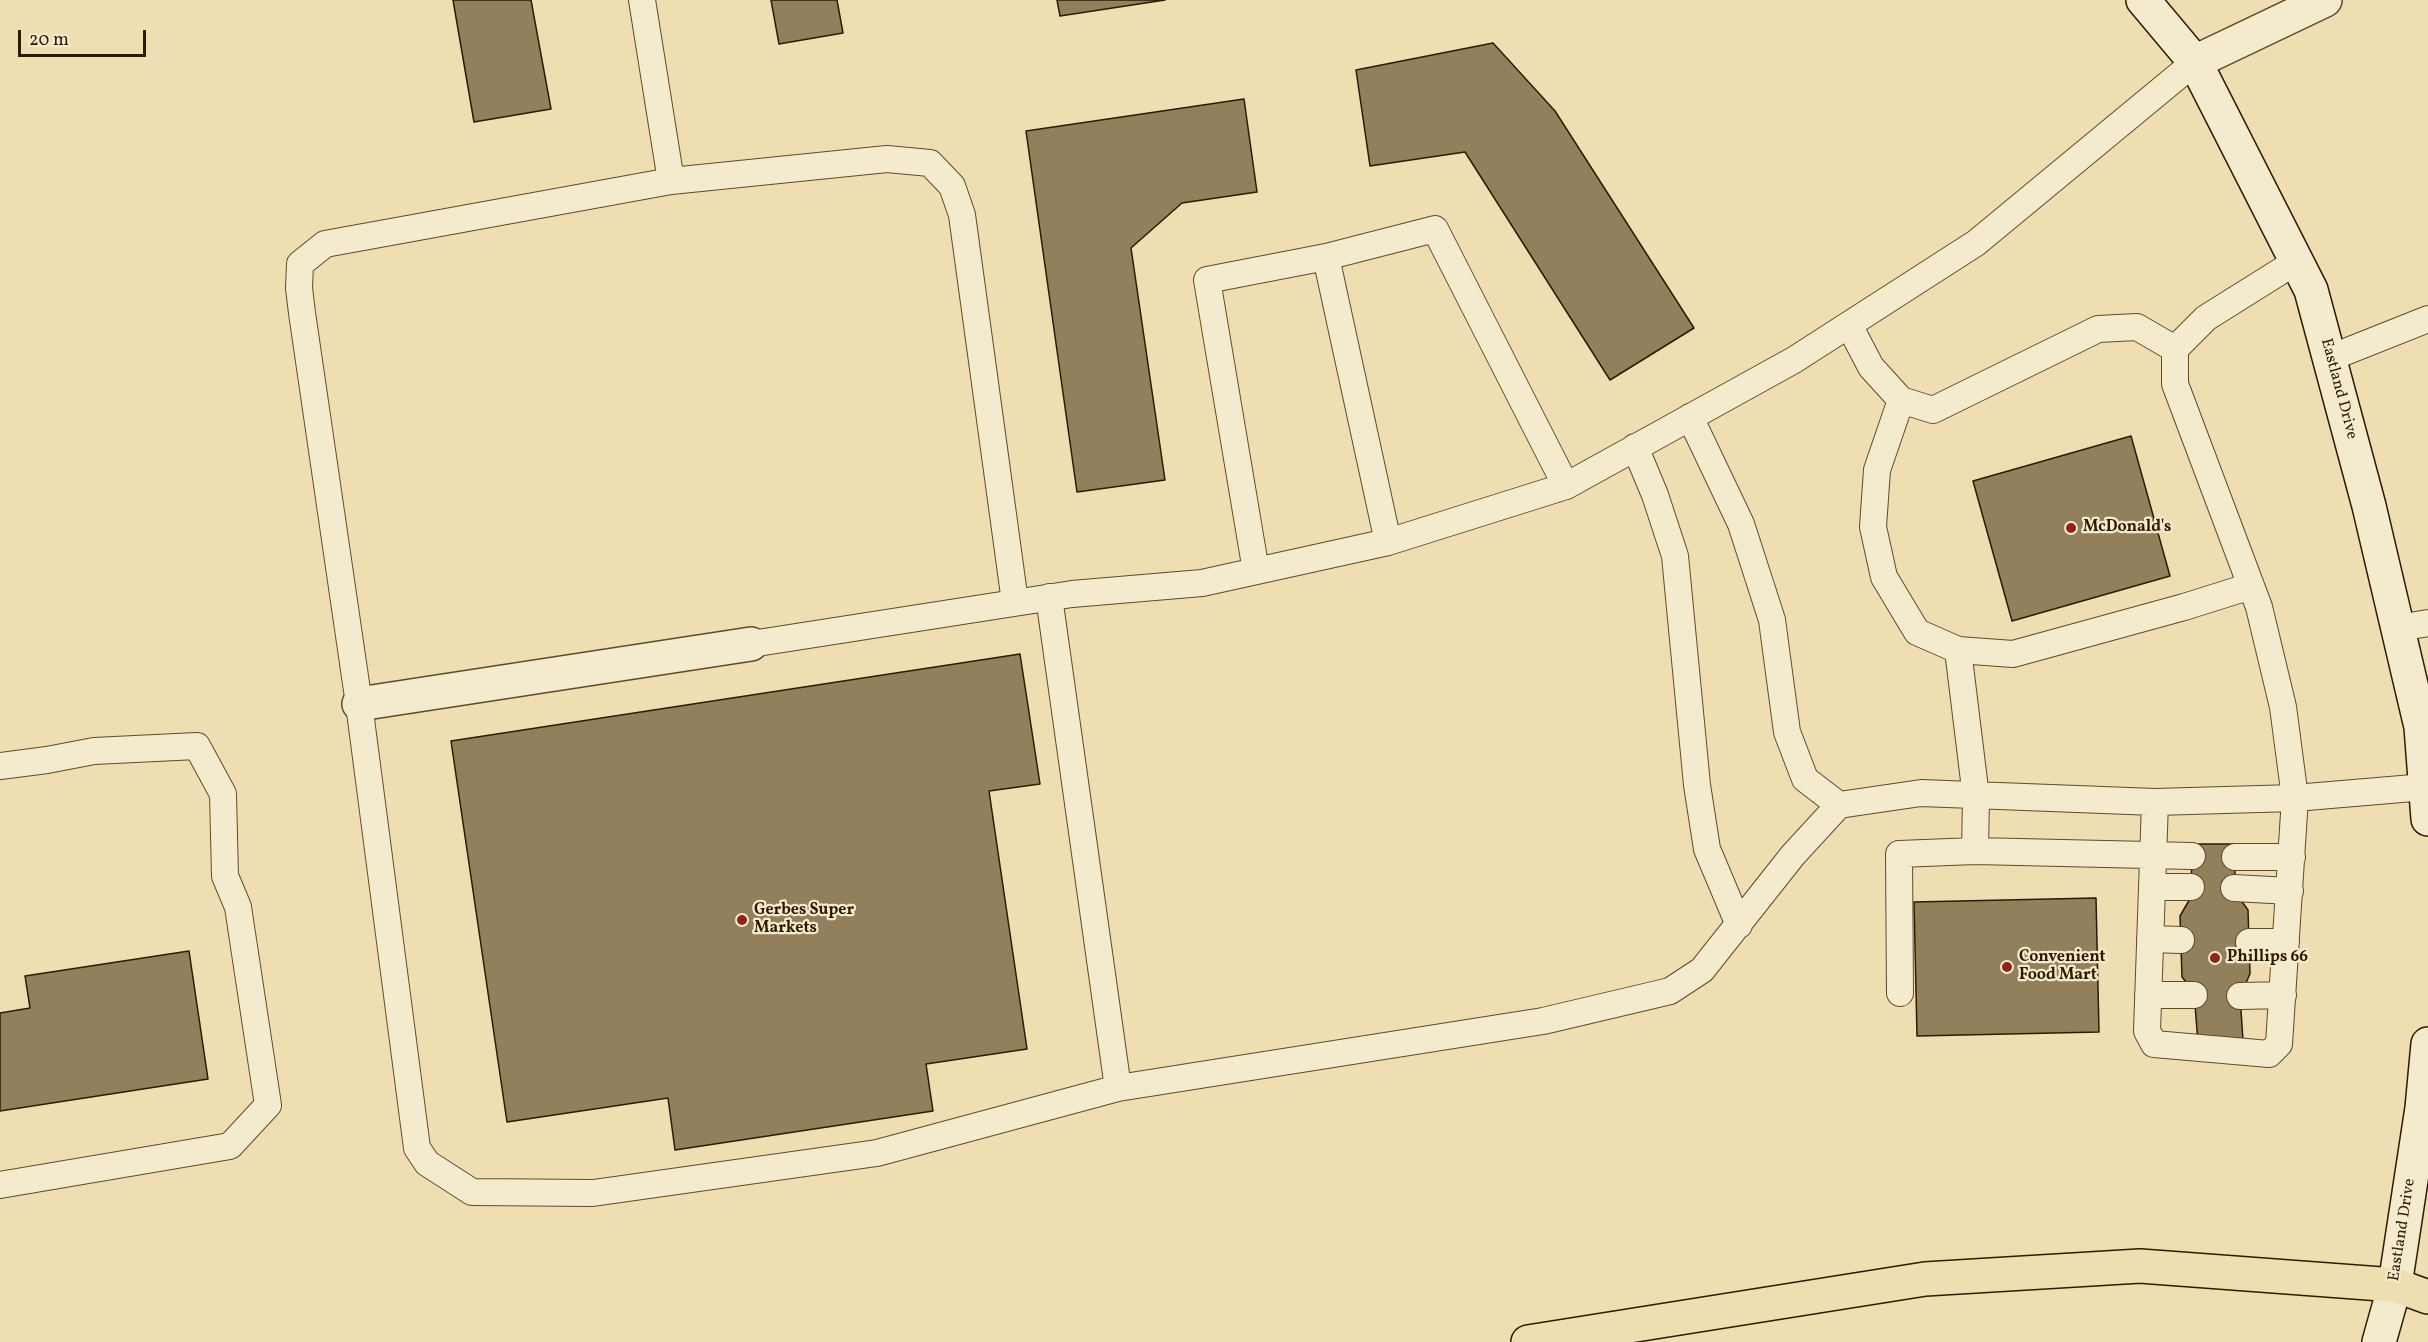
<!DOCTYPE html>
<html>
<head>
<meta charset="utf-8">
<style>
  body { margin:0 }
  #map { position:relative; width:2428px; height:1342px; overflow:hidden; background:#eedeb2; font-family:Vollkorn,serif }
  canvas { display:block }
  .scale { position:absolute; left:18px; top:30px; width:128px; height:27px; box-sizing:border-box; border:3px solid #2f1a00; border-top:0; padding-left:8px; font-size:18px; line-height:21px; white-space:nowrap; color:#2f1a00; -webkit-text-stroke:4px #f4eacd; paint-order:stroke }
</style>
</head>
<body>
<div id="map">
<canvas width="2428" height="1342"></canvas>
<div class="scale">20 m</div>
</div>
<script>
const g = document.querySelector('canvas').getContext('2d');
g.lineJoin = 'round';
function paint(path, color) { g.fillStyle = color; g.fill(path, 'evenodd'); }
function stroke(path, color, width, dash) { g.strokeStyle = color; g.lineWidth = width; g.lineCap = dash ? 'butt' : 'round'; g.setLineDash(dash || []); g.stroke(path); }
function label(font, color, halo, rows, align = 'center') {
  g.font = font + ' Vollkorn,serif'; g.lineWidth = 4.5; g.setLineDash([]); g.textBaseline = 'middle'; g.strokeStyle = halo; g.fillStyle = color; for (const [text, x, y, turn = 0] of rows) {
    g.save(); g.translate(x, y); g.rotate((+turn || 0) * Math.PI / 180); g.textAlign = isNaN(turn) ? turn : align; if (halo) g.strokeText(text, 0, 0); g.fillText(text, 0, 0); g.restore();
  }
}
const building = new Path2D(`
  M453,0h78l20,109 -77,13z
  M771,0h66l6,33 -64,11z
  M1057,0h108l-105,16z
  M1493,43l62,68 139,217 -84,52 -145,-228 -95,14 -14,-96z
  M1244,99l13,93 -75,11 -51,45 34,232 -88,12 -51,-361z
  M2131,436l39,140 -158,45 -39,-140z
  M1020,654l20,130 -51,7 38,258 -101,15 7,47 -258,39 -7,-52 -161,24 -56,-381z
  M2192,844h43v48l13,18 2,64 -10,22 3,44 -45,3 -4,-51 -12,-15 -2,-61 11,-19z
  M2096,898l3,134 -182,4 -3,-134z
  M189,951l19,128 -208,32v-98l30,-5 -5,-32z`);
const service = new Path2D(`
  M642,0l29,181
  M1326,257l109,-28 131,257
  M1849,325l22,42 30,33 32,10 165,-81 39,-2 38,22
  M2330,358l98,-39
  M1901,400l-24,70 -4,57 11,50 33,55 41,18 55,4 171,-47 67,-21
  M1690,417l51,107 31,96 15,112 18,47 34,26
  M1635,447l20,48 20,61 22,229 10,64 32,76
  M1256,571l-49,-291 119,-23 62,285
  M1015,602l-53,-387 -10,-29 -22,-23 -43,-4 -216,22 -346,63 -25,20 -1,24 3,25 57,391 58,444 10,15 45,29 121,1 284,-40 241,-65 -69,-491
  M2398,628l30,-5
  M751,644l321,-50 130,-11 186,-41 178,-56 228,-126 182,-117 219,-181
  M1958,650l18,147 -1,54 217,5
  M0,766l47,-6 47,-9 103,-5 26,48 2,82 13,31 30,198 -38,41 -230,39
  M2155,802l-8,229 7,13 115,10 10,-10 16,-246 -12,-91 -24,-100 -84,-223v-35l31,-31 91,-57
  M2235,857h57
  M2152,887h39
  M2234,888l56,3
  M2150,939l31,1
  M2249,942h37
  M1900,993l-1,-139 76,-3
  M2148,995h46
  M2240,996l43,-1
  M1118,1088l425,-67 127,-30 32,-21 91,-115 46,-50 82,-12 234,9 140,-4 130,-11`);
const minor = new Path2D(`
  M359,704l392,-60`);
const tertiary = new Path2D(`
  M2195,62l130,-62`);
const secondary = new Path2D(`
  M2143,0l52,62 116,228 58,216 52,221 7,92
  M2379,1342l16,-57 27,-177 6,-64`);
const trunk = new Path2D(`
  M1528,1342l397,-63 215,-13 255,19`);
const motorway = new Path2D(`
  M2395,1285l33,12`);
const markers = [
  [2071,528,6,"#8f2418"],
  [742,920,6,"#8f2418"],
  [2215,958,6,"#8f2418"],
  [2007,967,6,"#8f2418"]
];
const streetNames = [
  ["Eastland Drive",2338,389,75],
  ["Eastland Drive",2403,1230,-81]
];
const poiNames = [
  ["McDonald's",2083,528],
  ["Gerbes Super",754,911],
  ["Markets",754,929],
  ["Convenient",2019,958],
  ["Food Mart",2019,976],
  ["Phillips 66",2227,958]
];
paint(building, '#92805d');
stroke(building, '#2f1a00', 1.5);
stroke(service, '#5f4b2c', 28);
stroke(minor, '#5f4b2c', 36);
stroke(tertiary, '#5f4b2c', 36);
stroke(secondary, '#2f1a00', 36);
stroke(trunk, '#2f1a00', 36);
stroke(motorway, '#2f1a00', 36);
stroke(service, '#f4eacd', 26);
stroke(minor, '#f4eacd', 33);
stroke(tertiary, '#f4eacd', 33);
stroke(secondary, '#f4eacd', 33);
stroke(trunk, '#eedeb2', 33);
stroke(motorway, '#eedeb2', 33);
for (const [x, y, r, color] of markers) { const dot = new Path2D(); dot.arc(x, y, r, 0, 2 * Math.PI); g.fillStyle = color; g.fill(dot); stroke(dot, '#f4eacd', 2); }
label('16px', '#2f1a00', '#f4eacd', streetNames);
label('bold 16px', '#2f1a00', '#f4eacd', poiNames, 'left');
</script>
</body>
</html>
